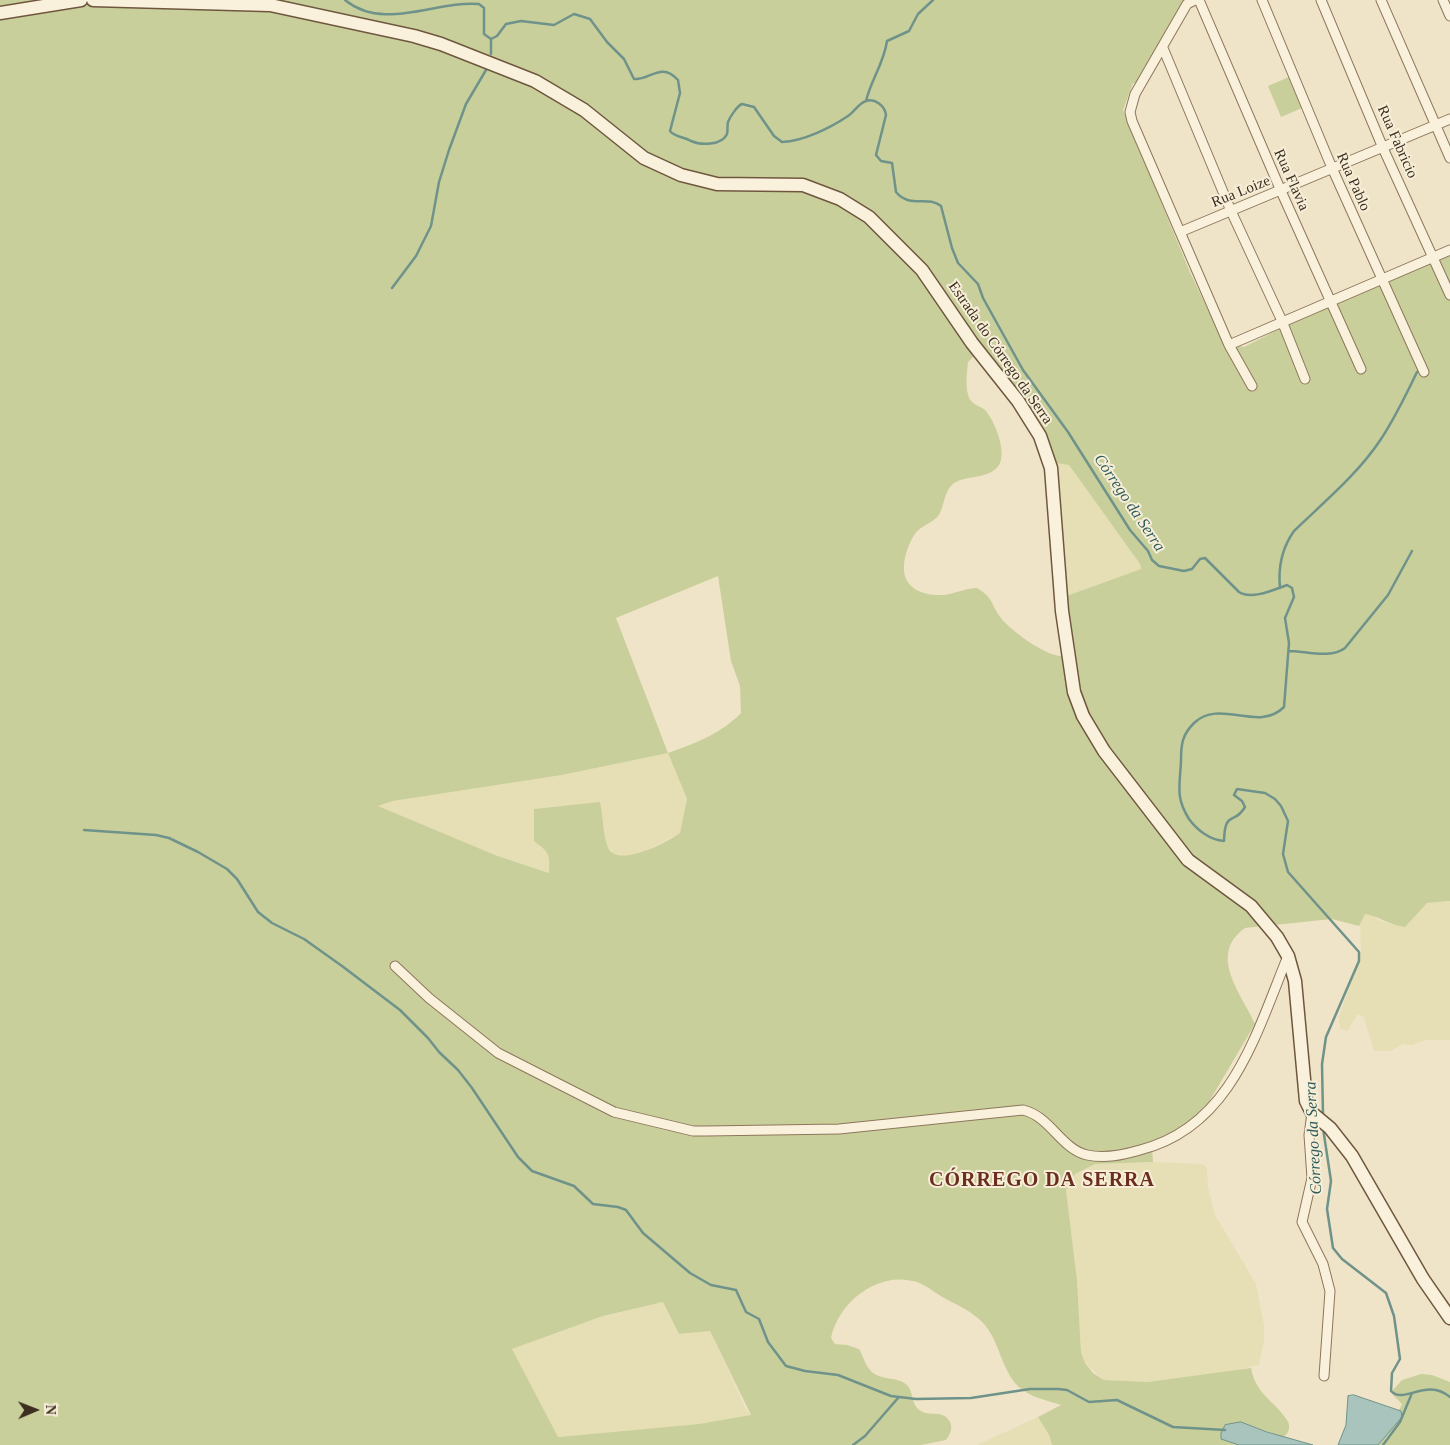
<!DOCTYPE html>
<html>
<head>
<meta charset="utf-8">
<style>
  body { margin:0 }
  #map { position:relative; width:1450px; height:1445px; overflow:hidden; background:#f0e4c8; font-family:Georgia,serif }
  canvas { display:block }
  .north { position:absolute; left:10px; top:1385px; width:50px; height:50px; -webkit-text-stroke:4px #f7eed8; paint-order:stroke; rotate:89deg; font-size:14px; font-weight:700; line-height:20px; text-align:center; color:#3d2e20 }
  .north::after { content:''; display:block; margin:auto; width:18px; height:22px; background:#3d2e20; clip-path:polygon(50% 0,100% 100%,50% 72%,0 100%) }
</style>
</head>
<body>
<div id="map">
<canvas width="1450" height="1445"></canvas>
<div class="north">N</div>
</div>
<script>
const g = document.querySelector('canvas').getContext('2d');
g.lineJoin = 'round';
function paint(path, color) { g.fillStyle = color; g.fill(path, 'evenodd'); }
function stroke(path, color, width, dash) { g.strokeStyle = color; g.lineWidth = width; g.lineCap = dash ? 'butt' : 'round'; g.setLineDash(dash || []); g.stroke(path); }
function label(font, color, halo, rows, align = 'center') {
  g.font = font + ' Georgia,serif'; g.lineWidth = 4; g.setLineDash([]); g.textBaseline = 'middle'; g.strokeStyle = halo; g.fillStyle = color; for (const [text, x, y, turn = 0] of rows) {
    g.save(); g.translate(x, y); g.rotate((+turn || 0) * Math.PI / 180); g.textAlign = isNaN(turn) ? turn : align; if (halo) g.strokeText(text, 0, 0); g.fillText(text, 0, 0); g.restore();
  }
}
const farmland = new Path2D(`
  M1062,462l7,3 71,99 1,5 -80,29 -5,-135z
  M668,753l19,46 -7,34 -42,22 -17,1 -8,-3 -6,-7 -7,-44 -60,43 5,3 4,7 1,18 -55,-18 -118,-49 16,-5 169,-26z
  M1450,901v139h-25l-13,5 -9,-1 -12,7h-17l-10,-33 -6,-4 -11,17 -7,-3 -1,-11 22,-65 -1,-32 5,-6h6l9,7 24,6 23,-24z
  M1153,1162l50,2 4,4 1,19 7,28 41,69 8,41v15l-5,25 -43,9 -68,8 -44,-2 -19,-17 -4,-11 -4,-72 -11,-90 9,-16 20,-10z
  M663,1302l16,32 31,-3 36,78 5,7 -52,8 -142,13 -45,-88 91,-33z
  M1038,1417l11,18 3,10h-75z`);
const green = new Path2D(`
  M0,0h1185l-5,22 -41,62 -6,-1 -10,27 66,160 34,72 21,5 73,-37 127,-54 6,-1v646l-23,2 -22,24c-16,-2 -29,-12 -40,-13l-6,12 -27,-7 -87,9c-38,27 -3,66 10,96l-52,88 -51,36 1,14 -58,2 -20,10 -9,16 11,90 4,72 4,11 8,10 11,7 44,2 103,-14c5,27 23,32 36,52 4,6 2,14 -4,17l-31,-11 -30,13 17,6h-187l-3,-10 -11,-18 23,-12c-14,-5 -30,-7 -42,-18 -18,-17 -19,-45 -35,-63 -11,-12 -23,-17 -38,-25 -10,-5 -18,-13 -29,-17 -38,-12 -78,19 -86,56l4,6 12,1 12,4c5,8 6,17 13,23 10,9 27,4 36,14 6,8 3,21 15,26 9,4 21,-2 27,10 3,6 0,13 -4,18l-25,5h-921zM979,356l67,88 10,19 13,2 71,99 1,5 -80,29 3,58c-16,2 -53,-25 -63,-38 -11,-14 -6,-19 -24,-30 -12,0 -22,6 -34,7 -17,1 -38,-5 -39,-25 -1,-11 5,-28 11,-36 5,-8 18,-11 24,-19 6,-10 5,-27 17,-33 13,-7 37,-3 44,-19 6,-13 -5,-42 -15,-53 -3,-3 -9,-4 -13,-8 -8,-9 -5,-29 -4,-40l5,-5zM718,576l13,85 9,25 1,27c-19,20 -47,31 -73,40l-52,-135zM668,753l19,46 -7,34c-13,9 -65,38 -73,12 -4,-14 -4,-30 -7,-43l-66,7v32c15,12 16,11 15,32l-54,-18 -117,-49 15,-5 169,-26zM663,1302l16,32 31,-3 41,84 -52,9 -141,13 -46,-88 91,-33z
  M1289,77l13,31 -21,9 -13,-31z
  M1421,1374l11,1 18,7v63h-72l24,-28 -3,-7 3,-6 -9,-9 -1,-4 10,-11z`);
const water = new Path2D(`
  M1354,1395l47,16 1,6 -24,28h-40l8,-20 2,-29z
  M1241,1422l26,10 46,13h-74l-18,-6v-6l4,-8z`);
const stream = new Path2D(`
  M345,0c39,32 91,0 134,4l5,4v26l7,5
  M491,39l6,-3 9,-12 15,-3 33,4 20,-11 16,5 17,23 17,17 10,20c15,2 27,-18 44,1l2,13 -10,38c5,6 14,6 21,10 9,4 31,5 36,-7 1,-4 0,-8 1,-12 2,-5 9,-16 14,-18l12,3 20,29 8,6c22,-1 48,-14 66,-26 6,-4 11,-13 18,-15 9,-3 19,5 20,14l-10,40 5,6 11,2 4,29c14,17 32,3 45,14l11,42 6,15 20,21 5,14 40,72 45,62 62,98 18,21 4,9 7,6 25,5 8,-2 8,-10 5,-1 34,34c13,8 34,-2 48,-7l5,3 2,9 -9,21 4,25 -5,64c-26,26 -64,-9 -90,16 -12,12 -13,21 -13,38 -1,24 -6,36 8,58 8,11 21,21 35,22 1,-32 10,-15 21,-34l-3,-6 -8,-6 3,-6 28,4 10,6 6,7 7,15 -5,33 5,18 71,80v9l-33,76 -4,27 1,51
  M491,54v-15
  M866,101c5,-21 18,-38 21,-60l22,-10 9,-17 15,-14
  M392,288l24,-32 15,-30 8,-44 10,-32 17,-46 20,-34
  M1280,588c-2,-20 2,-40 14,-57 30,-29 64,-57 87,-92 14,-21 25,-44 36,-67
  M1289,651c16,0 42,8 56,-3l43,-53 24,-44
  M84,830l72,5 13,3 29,14 29,17 10,10 21,33 14,11 32,16 38,27 58,44 28,28 11,14 19,18 14,18 46,69 14,14 42,15 19,18 25,3 8,3 17,23 47,40 21,12 25,5 10,22 13,7 9,23 18,24 19,5 33,4 53,21 25,3 55,-1 59,-9h28l9,1 22,12 28,-2 56,27 52,3
  M1323,1128l8,53 -4,28 6,39 9,11 44,34 8,23 6,43 -8,14 -1,18c13,14 35,-14 59,6
  M853,1445l12,-9 33,-38
  M1383,1445l17,-23 12,-29`);
const street = new Path2D(`
  M1195,0l-8,4 -52,90 -5,18 2,9 97,224 23,41
  M1199,0l82,191 80,178
  M1262,0l70,168 92,204
  M1321,0l62,148 67,147
  M1381,0l69,158
  M1443,0l7,16
  M1163,48l68,163 51,110 23,58
  M1180,232l270,-113
  M1229,345l221,-95
  M395,966l34,32 69,55 116,59 79,19h13l133,-2 184,-19c27,6 38,39 64,45 18,4 36,0 53,-5 92,-23 116,-117 148,-194
  M1312,1113l-3,22 3,43 -10,44 21,42 7,27 -6,85`);
const secondary = new Path2D(`
  M93,0l177,5 144,31 27,8 94,37 49,29 60,48 37,17 36,9 86,1 37,14 29,18 53,53 50,73 46,58 22,35 11,32 11,143 12,81 9,24 21,35 84,109 63,46 26,31 11,19 7,25 11,120 6,12 18,15 22,28 71,123 27,39
  M0,13l81,-13`);
const streetNames = [
  ["Rua Fabricio",1397,142,66],
  ["Rua Flavia",1291,180,66],
  ["Rua Pablo",1353,182,66],
  ["Rua Loize",1241,192,-22],
  ["Estrada do Córrego da Serra",1000,353,55]
];
const waterNames = [
  ["Córrego da Serra",1129,503,56],
  ["Córrego da Serra",1314,1138,-93]
];
const districtNames = [
  ["CÓRREGO DA SERRA",1042,1181]
];
paint(farmland, '#e6deb5');
paint(green, '#c9cf9b');
paint(water, '#a9c4bc');
stroke(water, '#6f938a', 1);
stroke(stream, '#6f938a', 2.5);
stroke(street, '#8d765c', 11);
stroke(secondary, '#6f573f', 15);
stroke(street, '#faf1dc', 9);
stroke(secondary, '#faf1dc', 12);
label('15px', '#3d2e20', '#f7eed8', streetNames);
label('italic 16px', '#2f5d5a', '#f7eed8', waterNames);
g.letterSpacing = '1px';
label('bold 20px', '#6b2e1e', '#f7eed8', districtNames);
g.letterSpacing = '0px';
</script>
</body>
</html>
